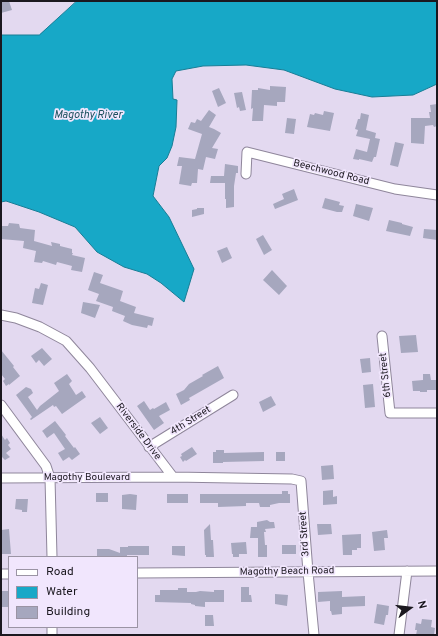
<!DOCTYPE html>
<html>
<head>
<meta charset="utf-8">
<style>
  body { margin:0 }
  #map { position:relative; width:438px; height:636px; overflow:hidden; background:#e3d9f0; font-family:Overpass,sans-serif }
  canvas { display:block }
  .frame { position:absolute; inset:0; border:2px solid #1b181f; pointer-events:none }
  .legend { position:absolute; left:8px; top:556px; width:130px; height:72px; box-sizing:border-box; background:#f1e6fd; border:1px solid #9b94a4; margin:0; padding:5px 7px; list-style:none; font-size:12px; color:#1b181f }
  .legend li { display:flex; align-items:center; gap:8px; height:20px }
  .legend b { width:20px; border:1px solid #9b94a4 }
  .north { position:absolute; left:390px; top:588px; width:40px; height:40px; -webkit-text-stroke:3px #f1e6fd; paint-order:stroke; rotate:75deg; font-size:11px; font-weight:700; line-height:16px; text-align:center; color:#1b181f }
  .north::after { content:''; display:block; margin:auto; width:14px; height:18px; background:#1b181f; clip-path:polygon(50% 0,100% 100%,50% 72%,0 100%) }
</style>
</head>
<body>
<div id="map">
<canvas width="438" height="636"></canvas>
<div class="frame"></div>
<ul class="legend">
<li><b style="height:5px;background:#fff"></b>Road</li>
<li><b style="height:11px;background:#17a8c7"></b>Water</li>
<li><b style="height:11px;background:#a6a7be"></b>Building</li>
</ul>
<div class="north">N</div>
</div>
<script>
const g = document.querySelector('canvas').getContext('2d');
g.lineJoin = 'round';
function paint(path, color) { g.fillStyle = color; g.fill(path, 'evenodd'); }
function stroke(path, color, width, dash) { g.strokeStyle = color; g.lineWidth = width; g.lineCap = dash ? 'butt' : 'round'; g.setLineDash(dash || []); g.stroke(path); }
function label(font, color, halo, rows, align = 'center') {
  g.font = font + ' Overpass,sans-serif'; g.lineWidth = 3.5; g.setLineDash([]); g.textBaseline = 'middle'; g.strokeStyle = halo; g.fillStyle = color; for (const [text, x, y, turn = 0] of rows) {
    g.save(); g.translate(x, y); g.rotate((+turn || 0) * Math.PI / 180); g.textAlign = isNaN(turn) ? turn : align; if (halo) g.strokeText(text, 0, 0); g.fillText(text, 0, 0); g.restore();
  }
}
const water = new Path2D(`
  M77,1h360v83l-24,11 -41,2 -37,-8 -51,-19 -38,-5 -43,1 -27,5 -4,8 1,20 4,1 -1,27 -4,19 -5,12 -8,8 -6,30 16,21 25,52 -10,33 -23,-19 -14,-9 -23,-7 -27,-15 -22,-25 -36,-15 -33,-11 -5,1v-167h38z`);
const building = new Path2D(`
  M1,1h8l3,9 -11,3z
  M270,86l16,1 -1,15h-8v4l-13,-1 -1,16h-11l1,-13 -2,1 1,-19h6v-2l12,2z
  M219,88l7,15 -8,4 -6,-16z
  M242,92l4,18 -6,1 -1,-4 -2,1 -3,-15z
  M437,104v22l-3,1 -1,-2 -8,1 -1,18 -13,-1v-25h19l-1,-6h2l-1,-7z
  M209,110l7,5 -7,12 5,2 7,4 -9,15 6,1 -3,10 -9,-2 -3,13 -5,-1 -1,14h-5l-1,3 -12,-2 3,-18h-5l2,-9 16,2 7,-25 -14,-5 3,-7 4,1 2,-4 4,2z
  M324,111l10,2 -4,18 -23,-4 3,-13 4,1 1,-2 8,2z
  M361,113l8,2 -3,15 10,3 -1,5 5,1 -4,18h-2l-2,5 -13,-3v1l-6,-1 3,-10 11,3 3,-13 -14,-3 2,-6 -3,-1 3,-10h2z
  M287,118l9,1 -2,15 -9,-1z
  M395,142l9,2 -6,23 -8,-2z
  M225,164l13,2v7h-2l-2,13v21l-8,1v-9h-1v-16h-15l1,-7h13z
  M294,189l4,11 -23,9 -2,-5 11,-5 -2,-5z
  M325,198l15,4 -1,3 5,1 -2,6h-5l-15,-4z
  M356,204l17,4 -4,13 -16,-5z
  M197,208h7v6l-12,3v-7l5,-1z
  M389,220l13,3v1l11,3 -3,9 -24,-5z
  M9,223l10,1 1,4 15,2 -1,11 18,5 -1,-4 9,2v2l12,3v4h1l-1,2 13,3 -3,14 -11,-2 1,-4 -15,-4 -1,3 -13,-4 -1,2 -8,-1 2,-11 -13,-3 1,-7 -23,-2v-13h7z
  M424,229l13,1v10l-14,-2z
  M263,235l9,15 -8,5 -8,-16z
  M227,247l5,11 -10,5 -5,-12z
  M272,270l15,16 -8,9 -16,-15z
  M94,272l9,3 -3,8 23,8 -3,10 16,6 -2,6 20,5 -2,8 -4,-1 -1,3 -15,-3 -9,-4 2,-5 -13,-5 1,-4 -17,-6 3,-7 -11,-4z
  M41,283l7,2 -5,20 -11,-2 3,-15 4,1z
  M83,302l17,3 -5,13 -14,-5z
  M416,335l2,17 -17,1 -2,-17z
  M42,348l10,11 -8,7 -5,-6 -3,3 -5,-7z
  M1,350l13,16 -1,1 7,9 -11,9v-1l-3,2 -3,-5 2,-2 -4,-5z
  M370,358l1,14 -9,1 -2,-14z
  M218,366l6,12 -35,20 1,2 -9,5 -5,-11 8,-4 5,-6 14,-8 -1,-1z
  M67,374l5,7 -3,3 7,11 6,-4 4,6 -24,17 -6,-8 -2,1 -1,-2 -22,15 -1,-1 2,-2 -16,-22 10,-8 5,2 2,4 -5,4 9,13 3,-4 19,-15 -5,-8z
  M423,374h7l1,6h6v10h-10v2h-7v-1h-7l-1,-10 11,-1z
  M373,384l2,23 -10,1 -2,-23z
  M271,396l5,9 -13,7 -4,-10z
  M144,401l6,9 3,-2 1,1 12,-7 4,8 -11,6 5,7 -10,7 -17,-24z
  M100,417l8,11 -8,6 -9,-11z
  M55,421l11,14 -1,1 9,12 1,-1 5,7 -8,6 -3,-3 -6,4 -5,-8 7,-4 -11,-16 -7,5 -4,-6 -1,-1z
  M1,434l4,6 2,-2 3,5 -2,2 3,4 -5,4 4,4 -5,3 -3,-3h-1z
  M192,447l5,7 -11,7 -1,-1 -2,2 -3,-5 2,-1 -1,-2z
  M216,450h8v3l40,-1v9l-41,1v1h-10v-11h3z
  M276,452h9v9h-9z
  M333,465l1,14 -12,1 -1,-14z
  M333,490v7l4,-1v8l-14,1v-14z
  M282,491h6v3h2v9h-11l-9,2v2h-10l-1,-4h-13v3l-28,1v-4h-18v-9h82z
  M96,493h12v9h-12z
  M130,494l7,1 -1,15 -14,-1v-14z
  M167,494h21v9h-21z
  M16,499h12l-1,13h-5v-2l-7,-1z
  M267,520l3,2h4l1,6 -10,1 1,3h-2l1,13h2v12h-9v-19h-8l1,-11h6v-5z
  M210,524l1,16h2l1,17h-8v-2h-1l-1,-25z
  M317,524h14l1,10 -14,1z
  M9,529l2,25h-10v-24z
  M387,530l1,8h-4l1,12 -11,1 -2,-19z
  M361,534v14h-4v2h-5v5h-9l-1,-20z
  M246,542l1,12h-8v3h-6v-3h-1l-1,-11z
  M282,545h14v9h-14z
  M128,546h21v9h-22v1l2,1h-32v-8h12l11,4v-6h8z
  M172,546h13v10l-13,-1z
  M241,587h8v8h2l1,7h-11z
  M178,588h9v4h9l4,-1 14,1v-2h10v12h-19v5l-10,-1v-1l-4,-1v-1l-36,-1v-7h5v-5h18z
  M1,591h8v16h-8z
  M342,591v6l23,-1v10l-23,1v7l-10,1 -1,-4h-1v-10l-12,1v-10z
  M275,594l13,1 -1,11 -12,-2z
  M377,604l12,2 -1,9h-2l-2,10 -10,-2z
  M205,615h8l1,11h-9z
  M422,619l10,1 -1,7 4,1 -1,7h-18l1,-5h-2l1,-7 5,1z`);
const minor = new Path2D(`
  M246,174l1,-22 148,37 42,6
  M1,315l15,3 24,9 26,14 24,27 83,109
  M382,336l8,77h47
  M1,405l45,61 4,12 2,79
  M149,447l84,-52
  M1,478l172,-1 119,2 9,2 7,91 6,63
  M137,573l300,-2
  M1,574h8
  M52,635v-8
  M399,635l8,-64`);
const streetNames = [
  ["Beechwood Road",331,173,14],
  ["6th Street",386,375,-96],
  ["4th Street",191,421,-32],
  ["Riverside Drive",138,432,53],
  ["Magothy Boulevard",87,478],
  ["3rd Street",305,534,-94],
  ["Magothy Beach Road",287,572,-1]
];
const waterNames = [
  ["Magothy River",88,116]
];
paint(water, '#17a8c7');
stroke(water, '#187d95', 1);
paint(building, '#a6a7be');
stroke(minor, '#8f869b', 11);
stroke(minor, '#fff', 9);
label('10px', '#1b181f', '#f1e6fd', streetNames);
label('italic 11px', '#1d525f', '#f1e6fd', waterNames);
</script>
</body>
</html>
